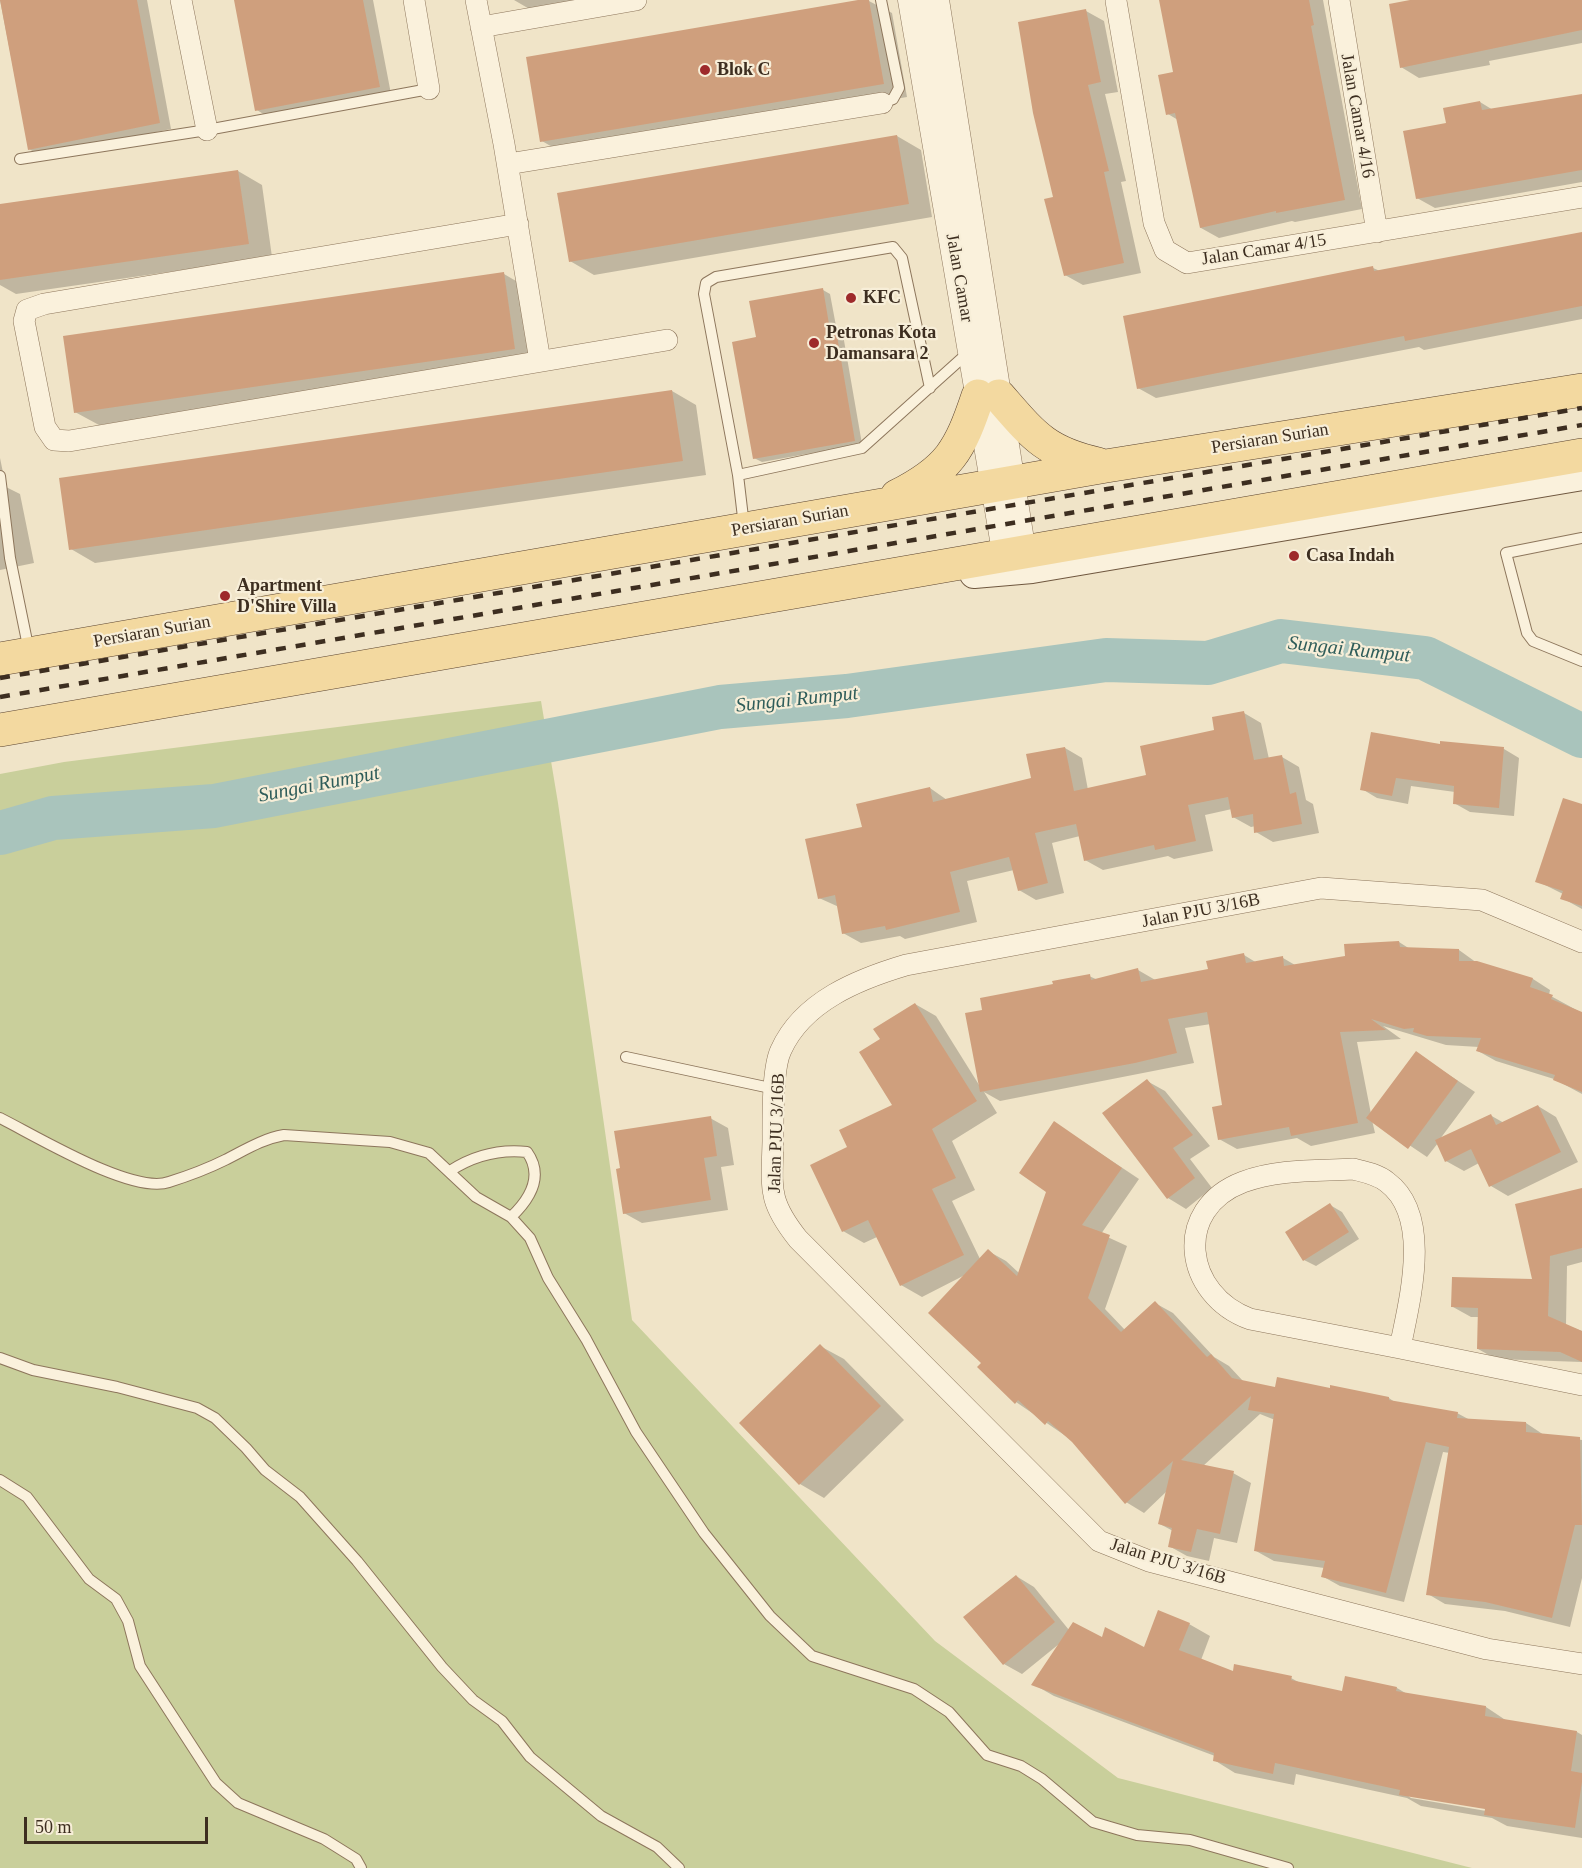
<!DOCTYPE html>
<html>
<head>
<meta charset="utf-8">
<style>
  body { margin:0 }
  #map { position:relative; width:1582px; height:1868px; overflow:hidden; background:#f0e4c8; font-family:"Times New Roman",serif }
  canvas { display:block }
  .scale { position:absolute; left:24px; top:1817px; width:184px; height:27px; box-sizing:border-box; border:3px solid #3d2e20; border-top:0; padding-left:8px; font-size:18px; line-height:21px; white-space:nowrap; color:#3d2e20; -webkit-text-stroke:4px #f7eed8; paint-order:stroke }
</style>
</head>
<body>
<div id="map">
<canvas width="1582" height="1868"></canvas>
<div class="scale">50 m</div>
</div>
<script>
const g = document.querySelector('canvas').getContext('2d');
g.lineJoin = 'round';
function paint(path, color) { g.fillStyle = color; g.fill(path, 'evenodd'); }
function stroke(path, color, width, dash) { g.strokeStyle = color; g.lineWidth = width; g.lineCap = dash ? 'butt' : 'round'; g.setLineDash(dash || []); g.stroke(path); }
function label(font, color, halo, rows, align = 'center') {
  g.font = font + ' "Times New Roman",serif'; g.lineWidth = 4.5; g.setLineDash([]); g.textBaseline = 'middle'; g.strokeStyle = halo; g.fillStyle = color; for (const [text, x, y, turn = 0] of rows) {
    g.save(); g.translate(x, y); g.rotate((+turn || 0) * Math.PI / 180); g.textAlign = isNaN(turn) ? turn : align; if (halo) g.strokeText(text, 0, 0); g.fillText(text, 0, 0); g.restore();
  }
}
const green = new Path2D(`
  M541,701l17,102 74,517 303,321 183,137 354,90h-1472v-1094l64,-12z`);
const shadow = new Path2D(`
  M0,0h147l24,129 -130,27 -12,-7z
  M235,0h138l18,94 -123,23 -11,-7z
  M514,0h104l-80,14z
  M867,0l25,13 15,84 -341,58 -24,-14z
  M1161,0h162l39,209 -67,13 -3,-1 -73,17 -18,-10 -23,-108 -10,-6 7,-41z
  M1419,0h163v43l-93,18 1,4 -71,13 -18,-11z
  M1086,11l18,10 14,71 -13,2 21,87 -5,1 20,91 -58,12 -18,-10z
  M1582,95v87l-147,26 -18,-10 31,-74 32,-22 13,8z
  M897,136l24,14 11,67 -338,58 -24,-14z
  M238,171l24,14 10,72 -256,37 -16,-9v-79z
  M1582,233v86l-158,31 -5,-3 -263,51 -18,-10 235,-120 7,3z
  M504,274l24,14 10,74 -439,63 -24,-13z
  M823,290l7,4 6,32 6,3 20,115 -100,18 -8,-4z
  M672,391l24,14 10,70 -611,88 -24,-14z
  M0,458l6,29 14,7 14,69 -34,7z
  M1244,713l17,10 8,36 13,-2 17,10 7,33 7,4 6,29 -46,9 -17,-10v-6l-5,1 -18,-10 -1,-8 -27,6 8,36 -39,8 -6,-3 -65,14 -18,-10 -5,-24 -28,7 12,50 -28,7 -17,-10 -5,-20 -47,11 10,41 -72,17 -5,-3 -39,7 -18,-10 -4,-26 -20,-9 44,-70 67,-40 17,12 86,-21 32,-31 17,10 6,32 60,-14z
  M1441,746l63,3 15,9 -5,58 -44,-4 -16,-9 1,-11 -44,-6 -3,18 -31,-6 -15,-9z
  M1582,805v104l-20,-11 1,-4 -26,-13z
  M1399,942l11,7 49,1 18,13 56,16 17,11 -1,5 33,18v81l-28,-15 -58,-18 -18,-10 1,-4 -33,-2 -63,-19 18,13 -44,3 14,72 45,-61 59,39 -35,47 50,-24 14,8 34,-17 18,11 22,45 -70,34 -17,-10 -12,-23 -15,8 -18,-10 -8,-18 -11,14 -55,-37 3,13 -64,13 -14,-8 -60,11 -18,-10 5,-33 -13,-82 -26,4 9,35 -194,38 -16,-9 13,21 -45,28 23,49 -23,11 28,58 8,-8 18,10 13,12 29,-82 7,-68 84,56 -38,55 26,12 -22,63 20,21 30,-27 18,10 41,44 15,9 14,15 33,7 55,2 58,8 7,5 61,10 13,7 56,3 18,12 38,5v138l-12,49 -65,-16 -60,-7 -17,-10 22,-141 -7,-1 -39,150 -64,-16 -18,-10 2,-8 -50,-7 -18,-10 19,-131 -15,-6 -57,52 30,7 18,10 -14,60 -23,-5 -5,23 -22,-5 -18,-10 4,-15 -13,-7 7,-33 -23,22 -18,-11 -53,-61 -57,-39 -33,-39 -20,-87 -41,21 -21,-12 -24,-48 -13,6 -21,-12 6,-83 45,-43 -12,-66 33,-35 21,12 45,72 3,-77 70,-26 35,-9 9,4 40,-10 19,11 53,-11 34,-15 13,8 26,-5 12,7 52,-8z
  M1147,1081l18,10 45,55 -20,13 22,29 -26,21 -18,-11z
  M710,1118l18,10 6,37 -13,2 7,43 -86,13 -18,-10z
  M1582,1189v73l-15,4 -1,59 16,6v31l-86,-3 -18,-10 1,-32h-8l-18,-10 81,-26z
  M1330,1205l12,7 17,27 -43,27 -12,-6z
  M820,1346l24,13 60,61 -80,78 -24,-14 -59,-61z
  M1016,1576l18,11 35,43 76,19 44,-25 21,12 -9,24 33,13 57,5 13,7 39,8 54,-5 10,6 79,13 21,14 70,11 5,3v103l-75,-12 -15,-8 -71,-12 -14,-8 -111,-24 -2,11 -59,-12 -21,-13 1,-4 -161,-60 -21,-12 26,-40 -37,30 -18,-10zM1407,1795l86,14 -1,3 -81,-14z`);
const river = new Path2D(`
  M0,833l53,-15 161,-12 506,-99 127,-11 259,-36 102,3 73,-22 144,17 157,78`);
const building = new Path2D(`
  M0,0h137l23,123 -132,27z
  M234,0h129l17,87 -125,24z
  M858,0h11l15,84 -344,58 -14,-85z
  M1159,0h150l5,25 -3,1 34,174 -69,13v-2l-76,17 -25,-115 -9,2 -8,-40 15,-3z
  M1410,0h172v30l-182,38 -11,-64z
  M1086,9l15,73 -13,3 21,86 -5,1 20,91 -60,13 -20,-77 9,-2 -20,-84 -15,-91z
  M1582,94v76l-166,29 -13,-68 43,-8 -3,-15 37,-7 2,9z
  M897,135l12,69 -340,58 -12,-69z
  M238,170l11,74 -249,36v-76z
  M1582,232v74l-177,35 -1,-5 -267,53 -14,-73 250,-50 1,5z
  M504,272l11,77 -441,64 -11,-77z
  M823,288l6,36h6l20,117 -102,18 -21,-117 24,-5 -7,-36z
  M672,390l11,71 -614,89 -10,-72z
  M1244,711l10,49 28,-5 8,39 6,-2 6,32 -48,9 -1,-19 -21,4 -4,-21 -40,8 8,36 -41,9 -1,-5 -70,16 -8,-37 -41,9 13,50 -30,8 -9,-34 -59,15 10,40 -74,18 -1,-4 -43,8 -7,-39 -17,4 -13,-60 57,-12 -6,-23 74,-17 3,15 98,-24 -5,-24 39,-7 9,44 72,-16 -6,-29 74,-16 -2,-13z
  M1371,732l69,12v-3l64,6 -5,61 -46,-4 1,-18 -58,-8 -4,18 -32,-6z
  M1563,798l19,6v102l-22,-7 3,-8 -28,-9z
  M1399,941l1,6 59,2v12h18l56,17 -3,9 23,8 -2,4 31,13v80l-29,-12 2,-5 -79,-24 5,-13 -54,-2 -14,-4 1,-4 -10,1 -33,-10 15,11 -46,2 18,91 -67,13 -2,-9 -71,13 -6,-33 10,-2 -15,-93 -39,7 9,34 -42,10 -155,29 -15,-79 17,-3 -2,-12 73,-14 -1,-3 38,-7 1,6 47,-12 3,14 67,-13 -2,-8 38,-8 2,10 37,-7 1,10 61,-10 -1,-12z
  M915,1003l62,98 -45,28 24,49 -24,11 32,66 -64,31 -32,-66 -26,12 -32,-67 37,-18 -8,-17 53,-25 -33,-53 21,-13 -7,-10z
  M1416,1051l42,30 -50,68 -42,-31z
  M1147,1079l46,56 -20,13 22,30 -28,21 -65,-86z
  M1538,1105l23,47 -72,35 -18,-38 -26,13 -10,-22 56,-26 5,11z
  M711,1116l6,40 -13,2 7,42 -88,14 -7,-45 4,-1 -6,-37z
  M1054,1121l68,47 -40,57 28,10 -22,63 33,34 34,-31 52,56 4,-3 21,24 43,9 2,-10 53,11v-3l59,12v3l69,12 -1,6 69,4v10l54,5 2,88h-7l-23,93 -67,-16 -59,-7 23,-148 -23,-5 -40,151 -65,-16 4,-16 -71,-10 20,-137 -26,-4 3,-14 -70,64 53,11 -14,63 -23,-5 -6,23 -23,-5 4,-19 -14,-4 15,-63 -48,43 -53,-62 -24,-21 -3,4 -27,-25 -3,4 -38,-37 4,-4 -53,-50 60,-64 29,27 29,-84 -27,-19z
  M1582,1188v60l-32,8 -2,60 34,15v31l-22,-10 -83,-3 1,-41 -27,-1 1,-30 80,2 -17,-75z
  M1330,1203l19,29 -46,29 -18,-29z
  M820,1344l61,62 -82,79 -60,-62z
  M1016,1575l39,47 -52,43 -40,-48z
  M1158,1610l32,13 -11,27 54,21 1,-7 58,12 -1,4 51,11 3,-15 52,11 -1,4 90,15 -1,10 92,15 -6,40 11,2v9l-7,46 -91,-13 1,-6 -86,-14 1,-5 -125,-27 -2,11 -60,-13 1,-8 -183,-68 42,-63 29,15 3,-10 39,20z`);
const service = new Path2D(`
  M881,0l18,88 -6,11 -11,4
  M20,159l187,-29 222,-41
  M738,475l124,-27 108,-97
  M0,476l10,82 19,93
  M744,526l-6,-51 -34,-181 2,-11 10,-6 177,-30 9,11 28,130
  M1582,538l-76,15 21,80 6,8 49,20
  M626,1057l149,32
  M0,1118c36,18 133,77 169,64 19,-6 38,-13 56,-22 20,-10 37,-21 59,-25l106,7 39,11 47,44 35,20 19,21 18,40 38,61 50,93 68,101 66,83 42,40 102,33 35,23 38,43 34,11 21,13 51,43 44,13 53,5 98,28
  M450,1171c23,-15 49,-22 77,-19 17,24 3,47 -16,65
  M0,1358l33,12 84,17 80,21 18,10 31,30 19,22 35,27 57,64 85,106 31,33 29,21 28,36 71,59 56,31 22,21
  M0,1480l27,17 62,82 27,20 12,22 12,45 76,117 22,20 86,36 32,20 5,9`);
const minor = new Path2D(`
  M181,0l26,130
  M414,0l15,89
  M476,0l28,144 36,217
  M1339,0l38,232
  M1116,1l38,222 11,27 22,13 395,-66
  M481,27l155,-27
  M508,164l374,-61
  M518,224l-474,80 -17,6 -3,11 21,106 9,13 15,1 598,-101
  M1582,942l-100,-42 -161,-12 -415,77c-47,14 -103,36 -125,85 -9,18 -8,69 -8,91 -1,47 -6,59 25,98l301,302 50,20 338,88 95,15
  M1353,1169c12,3 24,5 34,13 46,34 22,120 13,166l-150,-29c-66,-24 -78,-110 -7,-137 34,-13 74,-11 110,-13z
  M1400,1348l182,37`);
const tertiary = new Path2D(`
  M911,0l95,557
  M936,0l87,553`);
const secondary = new Path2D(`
  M974,574l58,-5 550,-93`);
const primary = new Path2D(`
  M999,396c34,39 46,56 99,68
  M897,496c52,-26 63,-46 81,-100
  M0,659l1106,-193 476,-76
  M0,730l1582,-275`);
const rail = new Path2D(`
  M0,678l1582,-270
  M0,697l1582,-272`);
const markers = [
  [705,70,6,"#9e2a2b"],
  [851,298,6,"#9e2a2b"],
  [814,343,6,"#9e2a2b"],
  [1294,556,6,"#9e2a2b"],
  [225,596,6,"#9e2a2b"]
];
const poiNames = [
  ["Blok C",717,70],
  ["KFC",863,298],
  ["Petronas Kota",826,333],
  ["Damansara 2",826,354],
  ["Casa Indah",1306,556],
  ["Apartment",237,586],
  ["D'Shire Villa",237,607]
];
const streetNames = [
  ["Jalan Camar 4/16",1357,116,80],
  ["Jalan Camar 4/15",1264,250,-9],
  ["Jalan Camar",959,278,80],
  ["Persiaran Surian",1270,439,-9],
  ["Persiaran Surian",790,521,-10],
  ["Persiaran Surian",152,632,-10],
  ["Jalan PJU 3/16B",1201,911,-11],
  ["Jalan PJU 3/16B",777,1133,-88],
  ["Jalan PJU 3/16B",1168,1562,17]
];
const waterNames = [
  ["Sungai Rumput",1349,650,6],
  ["Sungai Rumput",797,700,-6],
  ["Sungai Rumput",319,785,-11]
];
paint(green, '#c9cf9b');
paint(shadow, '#0003');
stroke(river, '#a9c4bc', 44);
paint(building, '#cf9f7d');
stroke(service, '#8d765c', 12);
stroke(minor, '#8d765c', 22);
stroke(tertiary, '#8d765c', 27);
stroke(secondary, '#6f573f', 30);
stroke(primary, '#5b4430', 34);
stroke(service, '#faf1dc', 10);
stroke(minor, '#faf1dc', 21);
stroke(tertiary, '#faf1dc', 26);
stroke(secondary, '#faf1dc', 28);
stroke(primary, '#f3d9a0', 33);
stroke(rail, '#3d2e20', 4.5, [10, 10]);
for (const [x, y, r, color] of markers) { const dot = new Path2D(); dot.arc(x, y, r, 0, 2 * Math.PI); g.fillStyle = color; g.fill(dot); stroke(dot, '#f7eed8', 2); }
label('bold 18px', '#3d2e20', '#f7eed8', poiNames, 'left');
label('18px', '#3d2e20', '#f7eed8', streetNames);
label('italic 20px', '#2f5d5a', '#f7eed8', waterNames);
</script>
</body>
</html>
